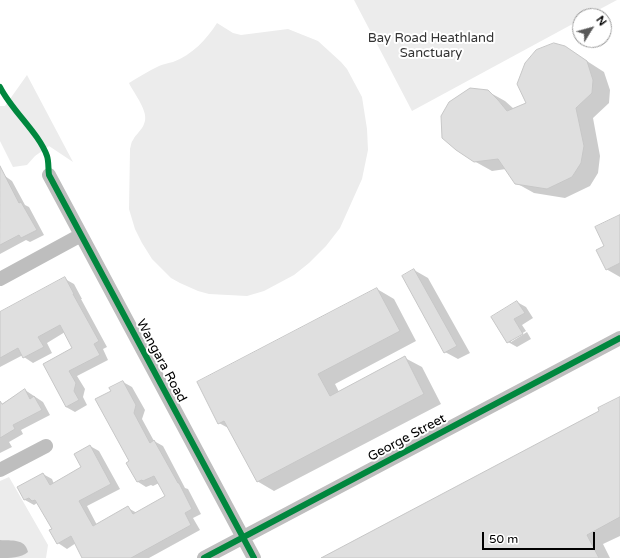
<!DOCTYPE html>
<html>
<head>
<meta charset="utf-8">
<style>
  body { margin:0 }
  #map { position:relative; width:620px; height:558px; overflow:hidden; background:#fff; font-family:"Varela Round",sans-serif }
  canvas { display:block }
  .north { position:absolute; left:572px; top:8px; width:40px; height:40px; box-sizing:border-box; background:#fff; border:1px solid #999; border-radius:50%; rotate:53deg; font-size:11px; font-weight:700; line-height:16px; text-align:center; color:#000 }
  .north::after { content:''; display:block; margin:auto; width:14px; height:18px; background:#595959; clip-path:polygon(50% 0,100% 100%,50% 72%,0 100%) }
  .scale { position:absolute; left:482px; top:532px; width:113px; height:18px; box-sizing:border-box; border:2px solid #000; border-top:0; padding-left:5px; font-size:12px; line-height:14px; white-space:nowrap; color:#000; -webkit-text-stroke:3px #fff; paint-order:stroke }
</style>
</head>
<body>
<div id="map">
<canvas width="620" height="558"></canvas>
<div class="north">N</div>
<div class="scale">50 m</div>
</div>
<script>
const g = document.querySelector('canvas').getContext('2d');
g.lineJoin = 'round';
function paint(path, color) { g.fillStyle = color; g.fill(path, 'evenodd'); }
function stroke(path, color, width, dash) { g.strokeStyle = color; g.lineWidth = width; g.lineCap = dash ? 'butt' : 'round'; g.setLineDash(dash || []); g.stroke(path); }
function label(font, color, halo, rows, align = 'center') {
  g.font = font + ' "Varela Round",sans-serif'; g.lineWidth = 4; g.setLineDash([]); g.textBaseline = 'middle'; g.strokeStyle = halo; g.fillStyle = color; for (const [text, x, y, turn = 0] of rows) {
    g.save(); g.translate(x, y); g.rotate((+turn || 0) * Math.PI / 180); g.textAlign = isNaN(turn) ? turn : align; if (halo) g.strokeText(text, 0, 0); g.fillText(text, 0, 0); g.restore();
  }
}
const green = new Path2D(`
  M354,0h263l-30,16h-7v4l-168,91z
  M217,23l16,10 8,2 47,-6 30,12 23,21 6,7 15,28 5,32 1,21 -6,29 -22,49 -14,18 -17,17 -15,12 -30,16 -17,5 -38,-2 -11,-3 -18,-8 -9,-5 -19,-19 -10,-16 -7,-14 -6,-20 1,-60c1,-3 1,-7 3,-9 3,-6 9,-10 11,-16 6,-12 -10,-30 -15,-41 10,-6 19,-12 30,-17 4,-2 10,-3 14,-4 19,-7 34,-23 44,-39z
  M27,75l46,87 -24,-16 -14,10 -8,9 -14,2 -13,-26v-35h5z
  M9,477l39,68 -2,13h-46v-77z`);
const water = new Path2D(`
  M0,540c11,1 25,-2 28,12 -7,6 -18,6 -28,6z`);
const shadow = new Path2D(`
  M565,47l39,25 6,18 -1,13 -16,15 7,38 -2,17 -8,13 -25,12 -31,-5 -18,-10 -10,-14 -14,2 -18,-10 13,-70 18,10 9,8 13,-6z
  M5,176l7,5 13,24 4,2 15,28 -14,7 -4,-2 -26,14v-75z
  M620,216v61l-14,-8 -1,-23z
  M414,270l14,8 42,75 -12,6 -13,-7z
  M65,279l9,5 8,15h-1l26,48 -4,2 5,11 -31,16 8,13 -2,8 4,8 -12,7 -9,-5 -22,-43 30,-16 -9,-16 -18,11 5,10 -19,10 -9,-6 -1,-2 -23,12v-53z
  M377,289l17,10 22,42 -81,43 4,8 66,-34 17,9 19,37 -167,87 -17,-10 -27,-52 -11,-6z
  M517,302l9,5 7,11 -11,7 4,6 -15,9v2l16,-10 4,7 -14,8 -9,-5z
  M123,382l9,5 13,23 -3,9 12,22 9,5 22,42 3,1 13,25 -8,4 7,12 -51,28h-66l-7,-15 -9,6 -9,-6 -5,-14 -14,-24 -2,-2 -3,2 -9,-5 -7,-12 25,-14 9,5 2,5 28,-16 8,-22 9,5 21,38 -33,17 10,19 31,-17 9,5 29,-17 -7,-13 -6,3 -2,-1 -5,2 -8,-5 -8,-20 -18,-70z
  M25,390l18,12 7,13 -29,15 2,4 -14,8 3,5 -12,6v-48z
  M620,398v138l-17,8 7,14h-285l275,-147z`);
const building = new Path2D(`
  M554,43l11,3 22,15 6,19 -1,13 -16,15 8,38 -3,17 -9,14 -25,12 -32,-5 -17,-25 -24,3 -18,-12 -14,-12 -1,-22 8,-14 21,-14 18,2 10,10 9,11 19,-8 -9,-19 8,-21 11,-13z
  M0,166l19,37 2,-1 16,28 -16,8 -2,-3 -19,10z
  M620,215v48l-14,7 -10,-20 8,-4 -9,-19z
  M414,269l43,77 -13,7 -42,-77z
  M65,277l9,17h-1l26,47 -5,3 6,11 -31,16 7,12 -2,8 5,9 -13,7 -23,-43 29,-16 -12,-23 -22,12 6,10 -21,11 -5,-10 -18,10v-46z
  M377,288l23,43 -82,43 12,22 75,-40 19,38 -167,88 -33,-61 -6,3 -21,-42z
  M517,301l8,12 -11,6 9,15 -16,9 -16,-26z
  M123,381l13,24 -2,8 16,30 4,-3 24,43h1l13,26 -7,4 6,12 -60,33h-49l-11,-22 -14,8 -8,-14 3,-1 -17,-29 -3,1 -3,-3 -5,2 -7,-13 26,-14 7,12 31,-18 -7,-13 16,-9 21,39 -32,17 14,25 35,-20 5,8 32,-18 -11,-20 -11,5 -1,-1 -5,2 -11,-19 3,-2 -34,-62 16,-8 -2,-3z
  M25,389l5,10 4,-3 8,14 -29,15 2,4 -15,9v-37l2,3z
  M620,397v120l-33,18 12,23h-278l278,-147 -1,-3z`);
const minor = new Path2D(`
  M49,175l205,383
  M0,279l81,-44
  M0,470l46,-24
  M204,558l416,-220`);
const cycleway = new Path2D(`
  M0,87c12,24 39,46 47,69 2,6 1,13 2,19l205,383
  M204,558l416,-220`);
const parkNames = [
  ["Bay Road Heathland",431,39],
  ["Sanctuary",431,54]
];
const streetNames = [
  ["Wangara Road",161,361,62],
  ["George Street",407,438,-28]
];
paint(green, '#ececec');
paint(water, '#bfbfbf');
paint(shadow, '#0003');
paint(building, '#dfdfdf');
stroke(building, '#c7c7c7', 1);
stroke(minor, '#bebebe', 14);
stroke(cycleway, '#00873e', 6);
label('13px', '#333', '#fff', parkNames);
label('13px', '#000', '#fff', streetNames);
</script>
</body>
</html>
